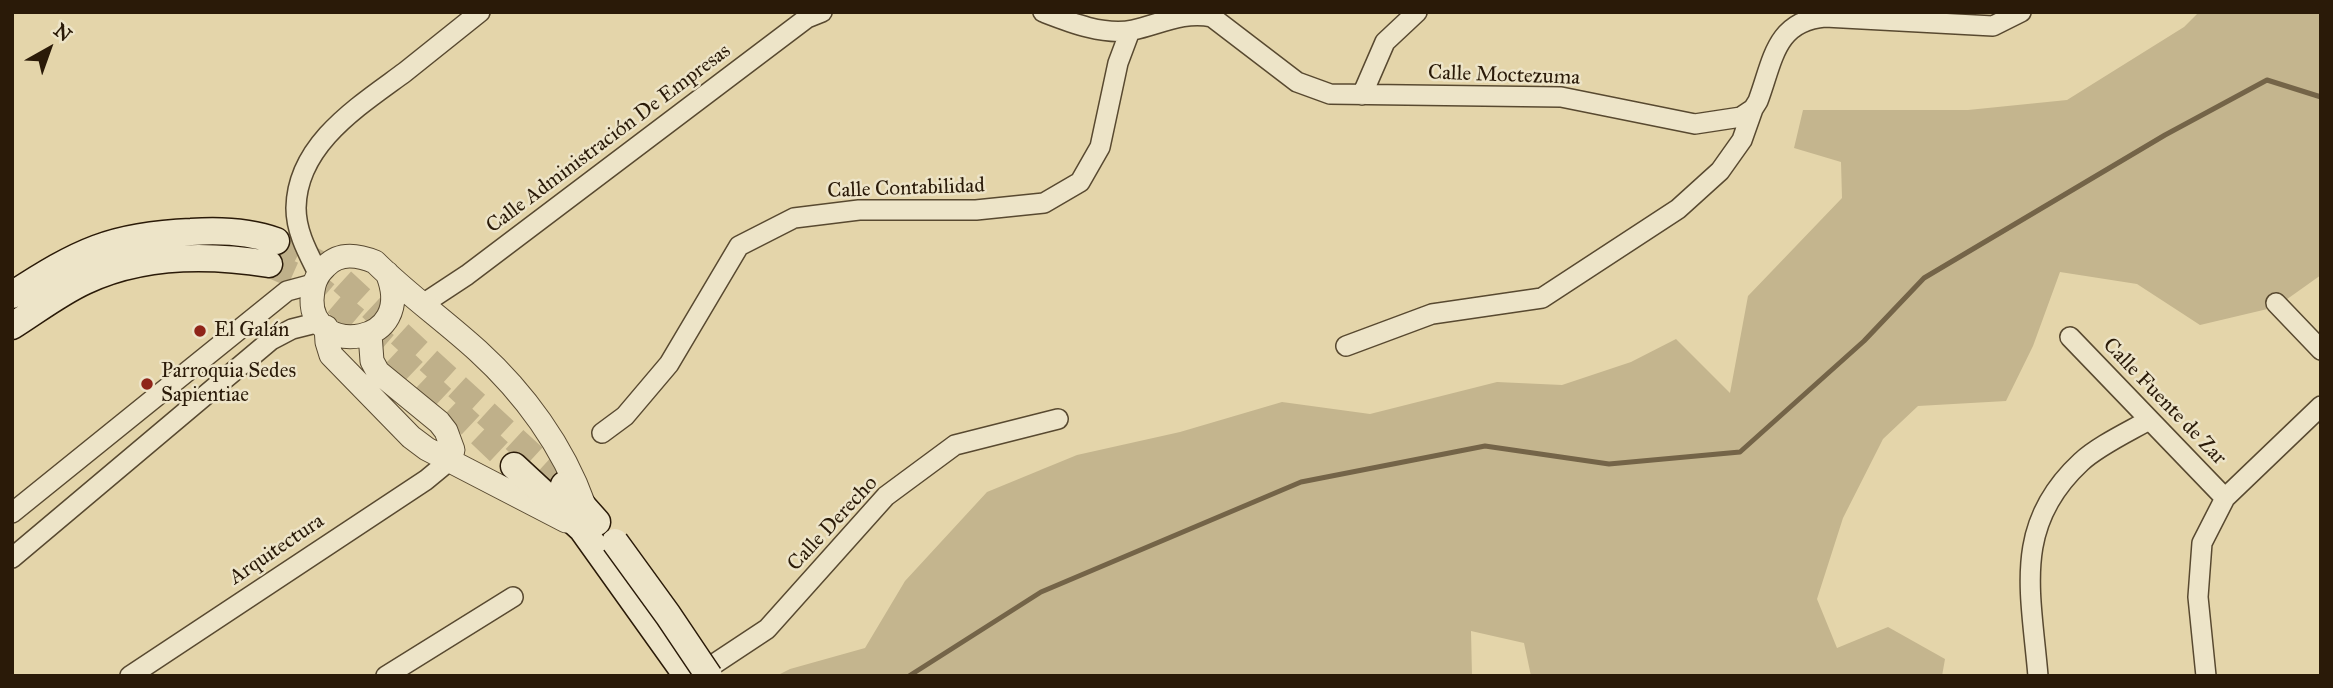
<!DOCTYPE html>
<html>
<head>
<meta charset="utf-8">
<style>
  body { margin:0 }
  #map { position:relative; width:2333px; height:688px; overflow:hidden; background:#e4d5aa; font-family:"IM FELL Great Primer",serif }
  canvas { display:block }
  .frame { position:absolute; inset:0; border:14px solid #2a1a08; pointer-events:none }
  .north { position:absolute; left:14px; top:14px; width:70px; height:70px; -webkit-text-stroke:5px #ede4c8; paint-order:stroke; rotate:40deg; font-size:19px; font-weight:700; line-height:28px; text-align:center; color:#2a1a08 }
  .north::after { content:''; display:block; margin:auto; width:24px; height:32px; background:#2a1a08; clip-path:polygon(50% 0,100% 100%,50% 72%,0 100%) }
</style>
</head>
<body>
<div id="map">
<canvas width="2333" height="688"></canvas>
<div class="frame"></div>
<div class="north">N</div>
</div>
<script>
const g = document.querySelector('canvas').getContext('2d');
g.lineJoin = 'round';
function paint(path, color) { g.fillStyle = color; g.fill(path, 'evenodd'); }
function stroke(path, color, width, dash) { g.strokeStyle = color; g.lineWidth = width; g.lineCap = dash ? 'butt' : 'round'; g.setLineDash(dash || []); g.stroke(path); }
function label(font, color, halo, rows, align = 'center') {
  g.font = font + ' "IM FELL Great Primer",serif'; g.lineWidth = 5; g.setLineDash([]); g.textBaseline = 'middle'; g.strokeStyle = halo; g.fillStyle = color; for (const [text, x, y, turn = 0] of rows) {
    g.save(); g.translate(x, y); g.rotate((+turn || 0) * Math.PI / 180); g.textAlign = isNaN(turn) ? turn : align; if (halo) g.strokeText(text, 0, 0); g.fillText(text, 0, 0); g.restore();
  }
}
const green = new Path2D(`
  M2199,12h122v263l-45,32 -76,18 -63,-41 -77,-12 -27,74 -27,55 -88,5 -35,33 -40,79 -26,81 20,49 51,-21 57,32 -3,17h-411l-7,-33 -53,-12 1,45h-696l14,-7 75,-21 40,-67 82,-89 90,-37 103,-23 102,-30 88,12 127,-32 65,3 69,-23 45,-23 54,54 18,-97 94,-98 -1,-36 -47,-14 9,-38h165l99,-10 117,-73z`);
const stream = new Path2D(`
  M909,676l132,-84 260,-110 184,-36 124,18 131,-12 124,-111 60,-63 241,-143 102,-55 54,17`);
const secondaryTunnel = new Path2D(`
  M276,241l52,27 236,217
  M269,264l45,20 74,63 126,119`);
const minor = new Path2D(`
  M1043,12c26,10 61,24 90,18 27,-6 51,-19 79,-13l85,65 33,12 231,3 134,27 46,-7 12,-8 5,-8c15,-40 17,-80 67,-84l168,9 28,-14
  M1362,95l23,-53 32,-30
  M318,273c-10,-20 -22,-41 -22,-65 1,-64 63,-102 109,-136 25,-20 50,-40 75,-60
  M2276,303l45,47
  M423,304l44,-29 340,-257 15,-6
  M2070,337l155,161
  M1346,346l86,-32 110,-16 136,-89 42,-38 22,-31 11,-31
  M602,433l23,-17 44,-52 70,-118 55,-28 65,-8h117l68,-7 36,-21 20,-35 18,-84 12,-32
  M12,513l275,-222 26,-7
  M12,558l259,-218 21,-11 28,-7
  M130,676l296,-196 23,-19
  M386,676l127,-79
  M696,676l71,-47 119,-133 69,-51 103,-26
  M2038,676c-7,-84 -26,-150 43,-214 17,-16 47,-30 68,-42
  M2206,676l-8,-79 4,-54 23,-45 96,-92`);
const tertiary = new Path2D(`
  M387,273c31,74 -76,84 -75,27 1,-15 3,-24 14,-34 14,-14 32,-11 49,-4 32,32 69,58 103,89 46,42 85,95 106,154
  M326,327l1,15 4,13 80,82 16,12 139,72
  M370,334l2,27 6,11 61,50 7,9 7,19 -4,11`);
const secondary = new Path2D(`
  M12,295c66,-43 100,-60 179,-63 29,-2 58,-1 85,9
  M12,326c24,-15 47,-33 73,-45 57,-27 122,-27 184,-17
  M514,466l68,63 105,147
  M564,485l33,37`);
const secondaryBridge = new Path2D(`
  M615,542l53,73 41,61`);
const markers = [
  [200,331,7,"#8f2418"],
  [147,384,7,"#8f2418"]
];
const streetNames = [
  ["Calle Moctezuma",1504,76,2],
  ["Calle Administración De Empresas",609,139,-37],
  ["Calle Contabilidad",906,189,-2],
  ["Calle Fuente de Zar",2164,402,46],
  ["Calle Derecho",833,524,-47],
  ["Arquitectura",277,550,-34]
];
const poiNames = [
  ["El Galán",214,331],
  ["Parroquia Sedes",161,372],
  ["Sapientiae",161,396]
];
paint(green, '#c4b58e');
stroke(stream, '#746448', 5);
stroke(secondaryTunnel, '#bfb08a', 26, [26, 13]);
stroke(minor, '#584930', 22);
stroke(tertiary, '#584930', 25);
stroke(secondary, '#2a1a08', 29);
stroke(minor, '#ede4c8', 19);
stroke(tertiary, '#ede4c8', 23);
stroke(secondary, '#ede4c8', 26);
stroke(secondaryBridge, '#2a1a08', 29, []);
stroke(secondaryBridge, '#ede4c8', 26);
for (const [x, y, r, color] of markers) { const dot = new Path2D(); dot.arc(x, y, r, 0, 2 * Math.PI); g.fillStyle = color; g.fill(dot); stroke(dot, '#ede4c8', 2.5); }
label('21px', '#2a1a08', '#ede4c8', streetNames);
label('21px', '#2a1a08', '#ede4c8', poiNames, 'left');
</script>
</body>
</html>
